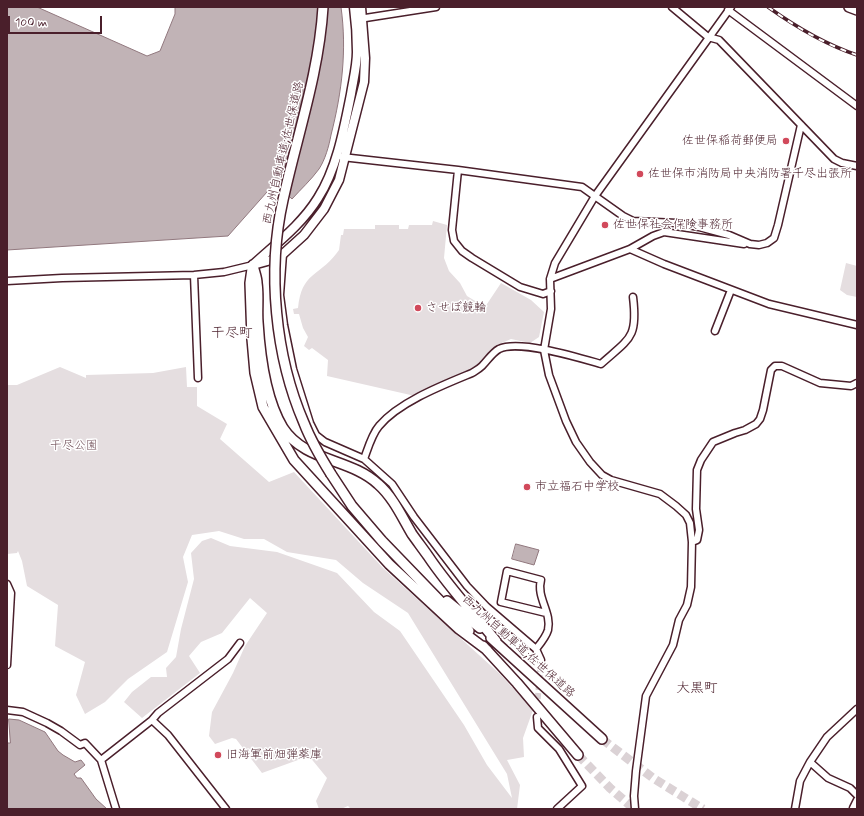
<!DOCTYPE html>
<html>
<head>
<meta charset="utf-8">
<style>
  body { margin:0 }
  #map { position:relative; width:864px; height:816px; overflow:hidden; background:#fff; font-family:Mynerve,sans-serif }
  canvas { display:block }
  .frame { position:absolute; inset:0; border:8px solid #4a1f2b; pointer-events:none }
  .scale { position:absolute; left:8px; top:16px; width:94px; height:18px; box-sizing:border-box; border:2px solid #4a1f2b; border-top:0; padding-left:5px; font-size:12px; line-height:14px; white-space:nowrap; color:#4a1f2b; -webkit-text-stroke:3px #fff; paint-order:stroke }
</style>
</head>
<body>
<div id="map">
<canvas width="864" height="816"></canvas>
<div class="frame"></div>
<div class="scale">100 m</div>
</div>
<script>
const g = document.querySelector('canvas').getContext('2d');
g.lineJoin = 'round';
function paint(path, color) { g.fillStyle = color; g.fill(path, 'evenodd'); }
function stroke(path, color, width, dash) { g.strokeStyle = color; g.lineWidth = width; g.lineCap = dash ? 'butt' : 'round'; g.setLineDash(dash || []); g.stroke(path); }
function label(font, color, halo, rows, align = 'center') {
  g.font = font + ' Mynerve,"Klee One",sans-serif'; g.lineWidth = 3; g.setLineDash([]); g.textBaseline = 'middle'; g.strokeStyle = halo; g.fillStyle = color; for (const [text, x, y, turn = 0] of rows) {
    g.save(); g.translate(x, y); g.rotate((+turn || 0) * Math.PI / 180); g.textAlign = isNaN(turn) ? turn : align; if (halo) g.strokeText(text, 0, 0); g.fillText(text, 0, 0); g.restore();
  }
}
const green = new Path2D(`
  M433,221l14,4 -3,33 5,13 11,12 7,13 18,11 16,-24 30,17 13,12 -5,25 -9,6 -19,-4 -14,6 -19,20 -10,7 -53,24 -88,-20 1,-16 -16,-12 -3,2 -5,-4 4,-9 -5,-9 -4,-14h-5l-1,-5 5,-1c4,-36 20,-31 38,-54l3,-4 2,-15h2l1,-6h31v-4h24v4h9l1,-4h23z
  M846,263l11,3v31l-10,-2 -7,-5z
  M60,367l26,11v-3l67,-2 33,-6 1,20h10v19l30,18 -7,15 49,43 25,-10 89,96 117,106 33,36 -10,28 1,19 -17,3 13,25 -3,24h-166l-3,-3 -7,3h-22l-3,-8 11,-23 -18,-22 -47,17 -26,-34 -4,-1 -17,6 -6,-8 3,-24 21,-39 12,-27 22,-33 -17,-15 -28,35 -21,9 -12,14 11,17 -58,45 -18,-16 8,-10 19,-15h16l-1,-9 10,-11 5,-28 13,-50 -3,-26 11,-12 9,-3 19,8 47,6 60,21 37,39 26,19 64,94 23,40 25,33 -5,-24 -99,-161 -45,-30 -27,-23 -49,-8 -23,-13h-20l-25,-8 -27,4 -9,22 5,25 -21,70 -39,27 -23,23 -20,12 -9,-19 9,-33 -30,-16 3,-41 -31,-19 -5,-25 -4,-10 -1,2 -10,1v-169h10z`);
const water = new Path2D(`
  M7,7h30l110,49 13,-5 15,-37v-7h166c6,43 1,85 -10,128 -2,11 -6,25 -12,34 -8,11 -18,20 -27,30l-17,-16 -47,53 -221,14z
  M516,544l23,6 -5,15 -22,-6z
  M9,719l10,1 26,12 13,19 5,4 12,7 6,-2 4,5 -11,9 3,4h4l15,21 11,10h-100v-66h3z`);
const minorTunnel = new Path2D(`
  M537,708l4,-48`);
const highwayTunnel = new Path2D(`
  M602,739l51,39 50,31
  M578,755l32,33 24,21`);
const minor = new Path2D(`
  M672,7l36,30 11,3 115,119 8,4 15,3
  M728,10l129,96
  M359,19l77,-12
  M342,157l116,13 124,17 41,29 10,5 44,2 22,4 30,8 21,9 9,1 8,-2 7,-5 4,-13 23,-100
  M458,170l-6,60 2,11 8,10 10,7 48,29 23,7 8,-3
  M630,249l34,15 105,40 88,21
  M283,254l-3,41 4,30 9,44 17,54 6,12 9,7 39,17 28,25 22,33 53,69 20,21 49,42 5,11
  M194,275l4,103
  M550,279l80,-30 23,-13 11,-4 80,12
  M7,281l55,-3 132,-3 30,-3 29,-7
  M715,331l16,-41
  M364,459c4,-11 8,-25 15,-33 20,-24 64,-41 93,-53 3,-2 7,-4 10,-7 6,-6 10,-13 17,-17 20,-10 81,9 102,15 29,-26 37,-26 32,-67
  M692,542l5,-2 2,-10 -3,-21 1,-39 4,-10 12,-18 22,-9 10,-3 11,-6 4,-5 3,-9 8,-40 4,-4h7l38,17 31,3 6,-3
  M7,584l4,9 -4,72
  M536,649c4,-5 10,-12 12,-19 4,-17 -12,-33 -7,-50l-34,-9 -6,31 45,11
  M7,710l16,2 24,11 14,8 19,14 5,-2 16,17 15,49
  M537,717l1,11 21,21 23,37 -25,23
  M152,720l6,-7 70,-54 12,-16
  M101,760l51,-40 16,15 58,74
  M810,762l18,16 22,10 7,7
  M853,808l4,-8
  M635,809l-1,-13 2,-25 10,-75 27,-51 6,-25 8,-15 4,-18 1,-45 -2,-19 -4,-8 -10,-9 -16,-12 -49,-14 -9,-5 -12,-13 -14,-20 -10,-21 -17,-46 -5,-25 7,-41 -1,-30 5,-16 40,-67 136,-189
  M795,809l5,-28 10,-19 17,-25 30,-28`);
const major = new Path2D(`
  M255,263c22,-20 47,-39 63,-65 19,-30 26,-69 33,-104 2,-13 6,-28 6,-42 0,-15 -1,-30 -3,-45
  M253,265l18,-5 12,-6 21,-19 20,-26 15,-29 25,-98 1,-24 -4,-51`);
const highway = new Path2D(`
  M849,7l8,3
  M253,265c1,6 4,12 4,18 2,13 0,26 1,39 2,33 8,78 25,106 22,34 67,30 95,56 15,13 24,33 34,50 5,7 11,15 16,22 20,30 45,57 68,85
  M252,269l-2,14 2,56 3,34 8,34 31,53 95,104 70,65 28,21
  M331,474l21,32 30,35 87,90
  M447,601l33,27
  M491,638l111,101
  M483,646l34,37 61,72`);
const rail = new Path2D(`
  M768,7c28,20 56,37 89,48`);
const highwayBridge = new Path2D(`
  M323,7c-4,66 -26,129 -40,193 -16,71 -8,156 21,223 7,18 17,35 27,51`);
const markers = [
  [786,141,4,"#d1495b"],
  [640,174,4,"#d1495b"],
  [605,225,4,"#d1495b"],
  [418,308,4,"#d1495b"],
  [527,487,4,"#d1495b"],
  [218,755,4,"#d1495b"]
];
const poiNames = [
  ["佐世保稲荷郵便局",778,141,"right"],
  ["佐世保市消防局中央消防署千尽出張所",648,174],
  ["佐世保社会保険事務所",613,225],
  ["させぼ競輪",426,308],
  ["市立福石中学校",535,487],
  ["旧海軍前畑弾薬庫",226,755]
];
const streetNames = [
  ["西九州自動車道;佐世保道路",284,153,-77],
  ["西九州自動車道;佐世保道路",518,647,42]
];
const parkNames = [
  ["干尽公園",74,446]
];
const quarterNames = [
  ["干尽町",232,334],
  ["大黒町",697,689]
];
paint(green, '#e5dee0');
paint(water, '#c1b3b6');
stroke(water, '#91787e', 1);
stroke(minorTunnel, '#dbd2d5', 6, [6, 3]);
stroke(highwayTunnel, '#dbd2d5', 9, [9, 4.5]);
stroke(minor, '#4a1f2b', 9);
stroke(major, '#4a1f2b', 11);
stroke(highway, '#4a1f2b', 12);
stroke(minor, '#fff', 6);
stroke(major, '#fff', 8);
stroke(highway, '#fff', 9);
stroke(rail, '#4a1f2b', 3.5);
stroke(rail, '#fff', 2, [6]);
stroke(highwayBridge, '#4a1f2b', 12, []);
stroke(highwayBridge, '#fff', 9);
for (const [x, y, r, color] of markers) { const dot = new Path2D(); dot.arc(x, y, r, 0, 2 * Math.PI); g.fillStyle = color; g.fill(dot); stroke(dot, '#fff', 1.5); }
label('12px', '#4a1f2b', '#fff', poiNames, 'left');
label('12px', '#4a1f2b', '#fff', streetNames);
label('12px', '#714f58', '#fff', parkNames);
label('14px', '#4a1f2b', '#fff', quarterNames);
</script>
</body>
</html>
